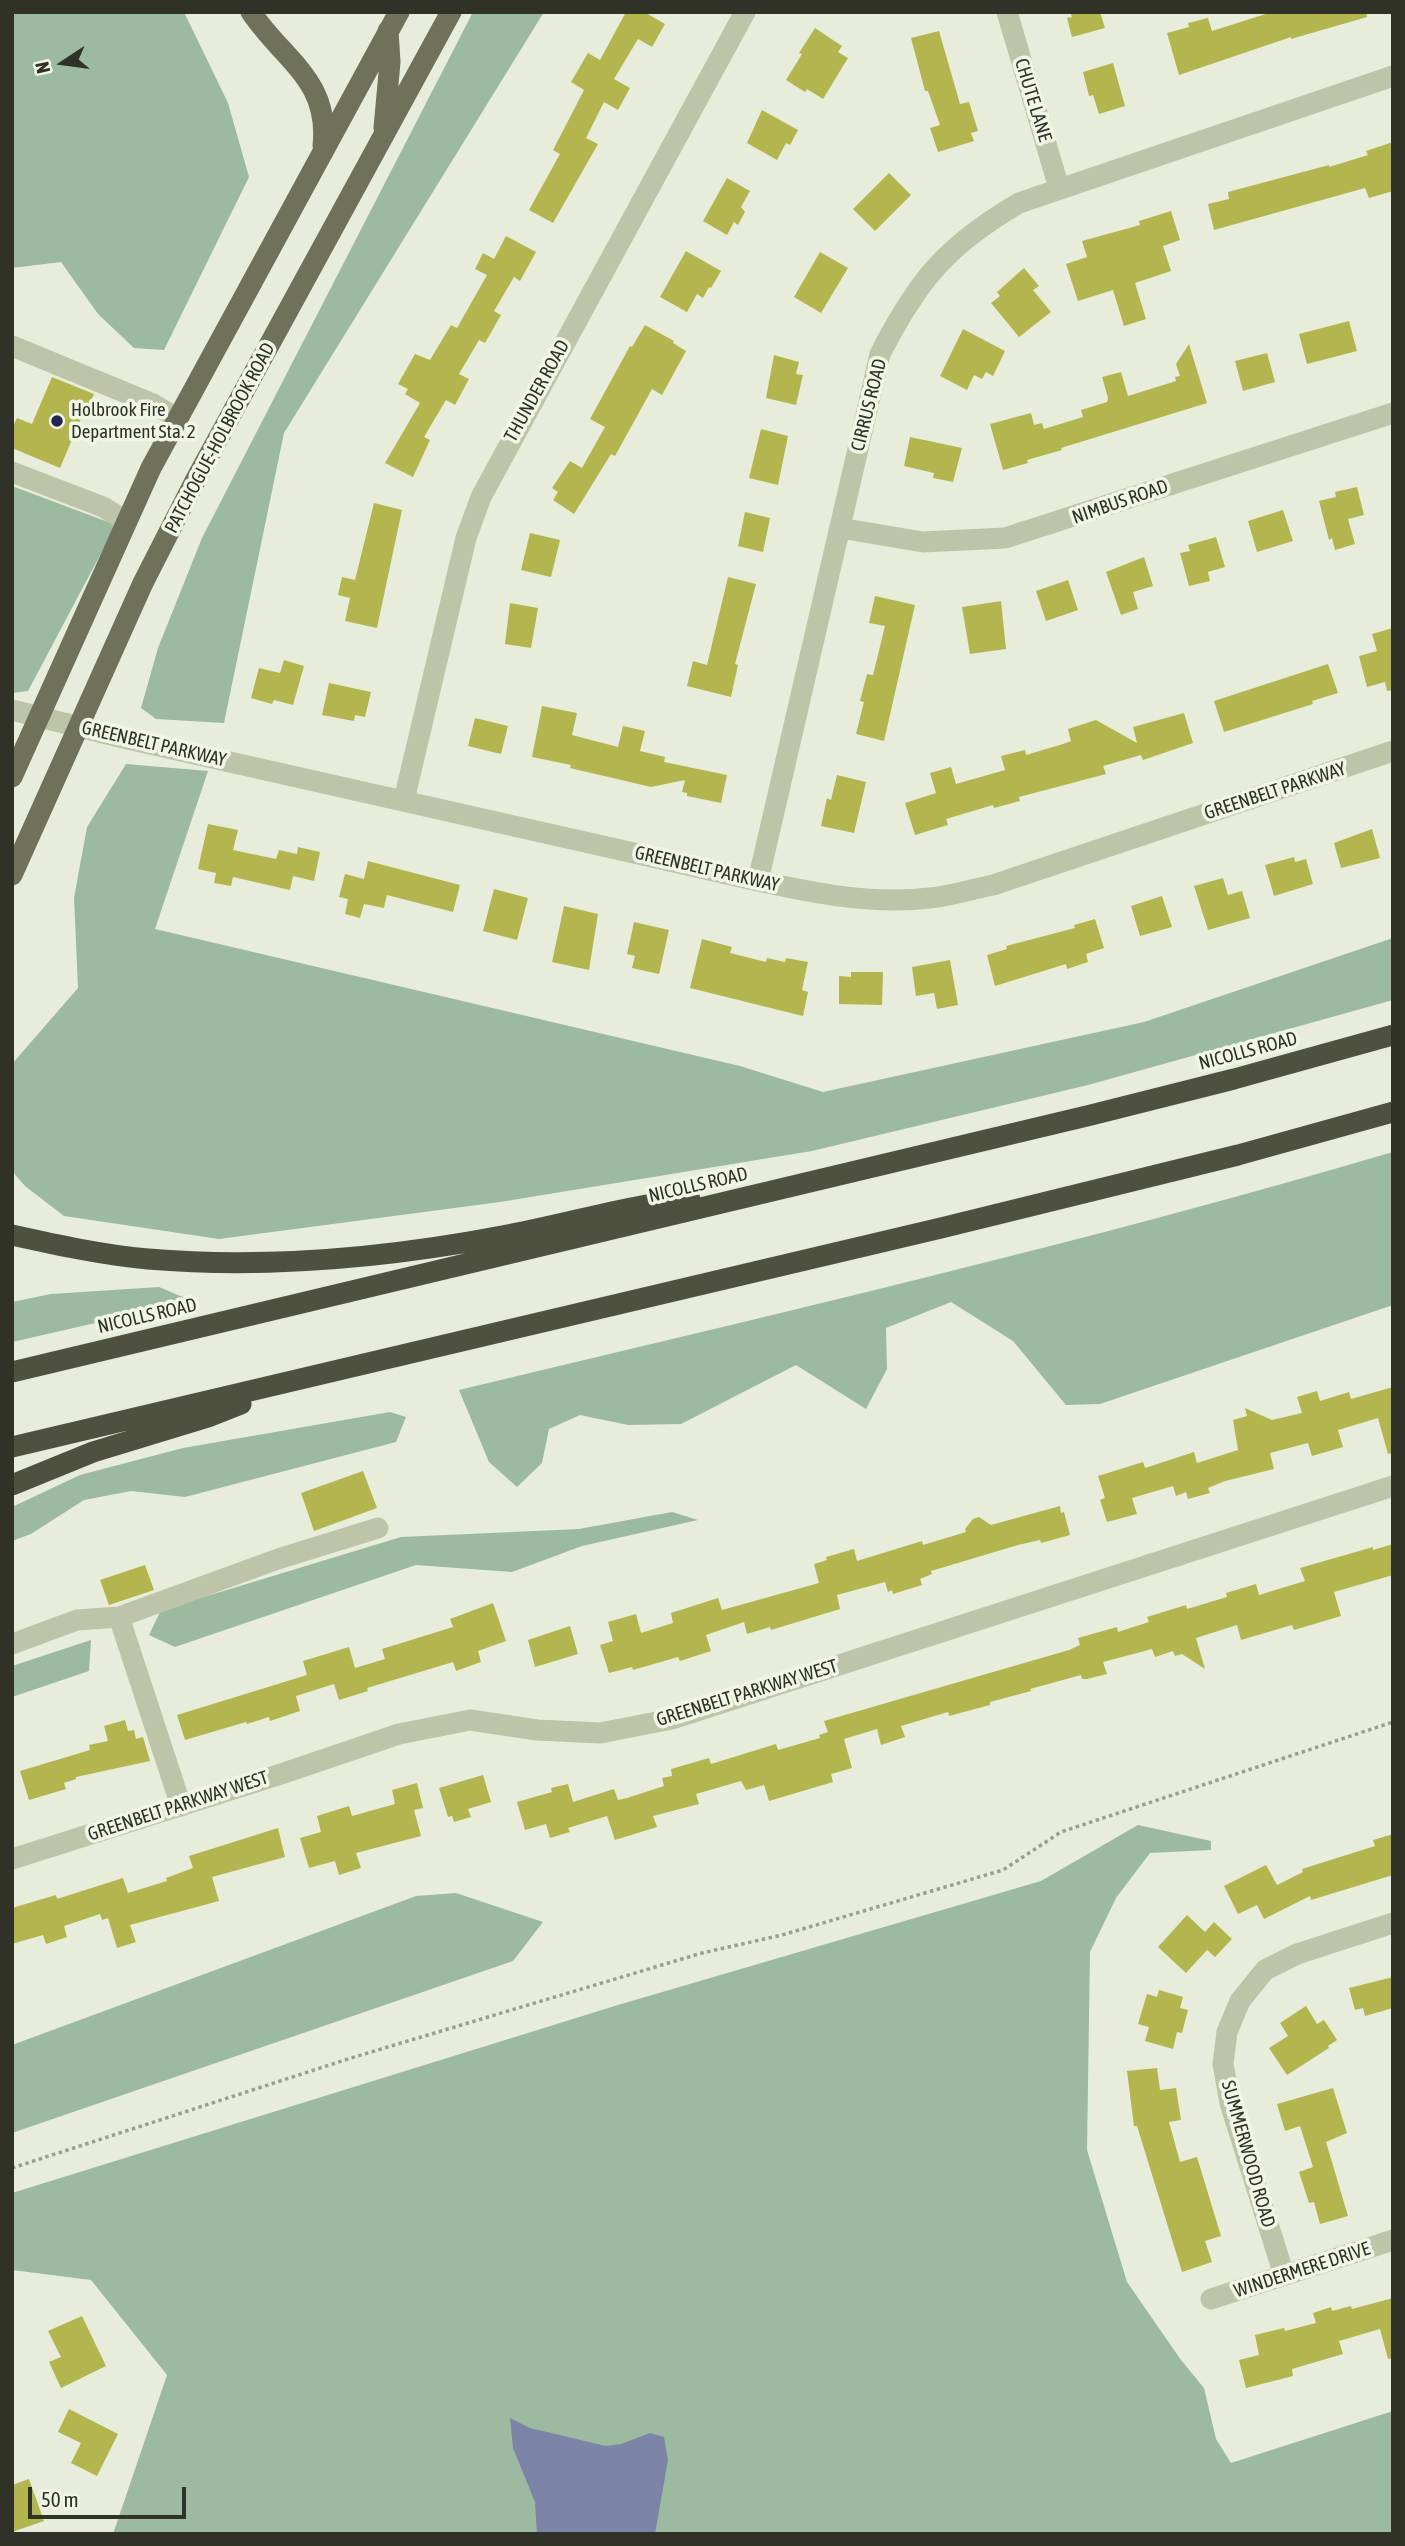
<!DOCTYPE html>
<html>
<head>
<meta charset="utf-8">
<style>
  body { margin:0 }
  #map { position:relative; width:1405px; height:2546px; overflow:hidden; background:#e7edda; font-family:"Asap Condensed",sans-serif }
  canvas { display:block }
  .frame { position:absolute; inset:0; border:14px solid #303127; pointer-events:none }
  .north { position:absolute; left:28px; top:28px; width:70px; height:70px; -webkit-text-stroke:5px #f0f6e5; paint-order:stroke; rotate:257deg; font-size:19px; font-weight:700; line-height:28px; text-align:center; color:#303127 }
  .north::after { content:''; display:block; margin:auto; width:24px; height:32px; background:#303127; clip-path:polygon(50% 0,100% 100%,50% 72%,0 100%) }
  .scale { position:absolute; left:28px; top:2487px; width:158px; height:32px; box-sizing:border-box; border:4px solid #303127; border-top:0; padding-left:9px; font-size:21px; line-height:24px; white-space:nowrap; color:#303127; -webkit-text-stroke:5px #f0f6e5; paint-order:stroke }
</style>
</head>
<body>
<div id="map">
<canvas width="1405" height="2546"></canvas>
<div class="frame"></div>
<div class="north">N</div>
<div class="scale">50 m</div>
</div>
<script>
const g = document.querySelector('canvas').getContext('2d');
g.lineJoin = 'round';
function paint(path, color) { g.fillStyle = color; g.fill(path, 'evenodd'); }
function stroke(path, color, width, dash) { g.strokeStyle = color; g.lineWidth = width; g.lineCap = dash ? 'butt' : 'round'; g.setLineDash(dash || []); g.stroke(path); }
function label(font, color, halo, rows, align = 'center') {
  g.font = font + ' "Asap Condensed",sans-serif'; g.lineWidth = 7; g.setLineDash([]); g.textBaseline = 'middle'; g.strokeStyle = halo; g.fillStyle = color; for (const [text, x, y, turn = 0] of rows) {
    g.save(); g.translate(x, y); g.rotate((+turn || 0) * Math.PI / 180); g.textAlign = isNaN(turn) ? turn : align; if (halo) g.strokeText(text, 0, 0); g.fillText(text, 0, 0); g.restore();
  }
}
const green = new Path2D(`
  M12,12h172l44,91 21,74 -85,173 -30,-2 -36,-34 -37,-52 -49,6z
  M473,12h71l-260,421 -60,290 -68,-4 -15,-11 17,-60 44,-110z
  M12,486l104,39 -88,166 -16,2z
  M126,764l82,7 -53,158 585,137 83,26 321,-70 249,-84v62l-305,85 -276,66 -312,51 -281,37 -155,-23 -39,-30 -13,-15v-107l66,-76 -4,-90 13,-71z
  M1393,1152v153l-293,99 -34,1 -53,-64 -62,-39 -65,26 1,41 -21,40 -70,-44 -115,59 -53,1 -48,-10 -31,14 -7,34 -25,24 -28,-25 -30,-72c312,-75 626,-147 934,-238z
  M159,1287l33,14 -180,41v-40l39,-8z
  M390,1412l16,5 -10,25 -211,55 -54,-6 -47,9 -53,34 -19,7v-34l68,-32 103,-27z
  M672,1512l26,8 -116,26 -70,26 -96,-7 -241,82 -26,-12 12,-25 240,-73 178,-8z
  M91,1640l-2,31 -77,26v-31z
  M1138,1825l73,16v9l-61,3 -34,45 -26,54 -3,198 40,132 54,78 23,28 12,51 15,24 162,-52v123h-1280l54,-159 -76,-95 -79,-10v-77l606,-188 423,-124z
  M456,1893l87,29 -30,39 -501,172v-88l404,-149z`);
const water = new Path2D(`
  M510,2418l20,10 76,18 15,-2 29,-11 14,4 4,23 -13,74h-118l-2,-32 -22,-54z`);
const building = new Path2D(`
  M626,12h18l21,12 -13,23 -14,-8 -24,40 16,9 -12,22 -14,-8 -18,36 12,6 -45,79 -24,-13 31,-56 -7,-4 31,-60 -13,-8 17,-29 12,7z
  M1070,12h30l5,16 -33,9 -5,-19 5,-1z
  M1272,12h94l1,5 -76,22v-2l-112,38 -12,-42 22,-6 -1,-4 20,-5 4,13z
  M815,28l27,18 -4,6 10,6 -25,41 -16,-10 -2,3 -19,-12 16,-26 -3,-1z
  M939,31l21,73 9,-2 9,29 -7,2 3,8 -36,11 -8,-24 10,-3 -12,-34h-3l-14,-53z
  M1113,63l12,43 -26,8 -6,-19 -4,1 -6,-24z
  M762,110l36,20 -8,15 -4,-2 -9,17 -30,-17z
  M1393,142v49l-24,7 -4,-10 -151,42 -6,-26 21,-5 -1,-7 101,-27v2l39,-12 -2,-4z
  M889,173l22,22 -36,36 -22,-22z
  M727,178l23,13 -9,16 4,5 -7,13 -4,-3 -7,13 -24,-14z
  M1171,211l9,29 -17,6 8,25 -36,12 11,36 -22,7 -11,-36 -35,11 -12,-37 21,-7 -5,-16 58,-16 -1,-4z
  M506,236l30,16 -16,29 -6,-4 -20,34 7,4 -16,28 -6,-3 -20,34 10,5 -14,26 -9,-5 -22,37 6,3 -17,37 -28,-14 35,-60 -15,-9 3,-5 -10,-5 17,-30 15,6 21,-35 6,3 30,-53 -12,-6 8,-16 11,6z
  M686,251l35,20 -10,17 -2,-1 -6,11 -6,-4 -10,18 -27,-15z
  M820,252l28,16 -27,45 -27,-16z
  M1024,268l15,18 -6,4 18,22 -32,25 -28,-34 9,-7 -3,-4z
  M1349,321l8,30 -50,13 -8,-30z
  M645,325l29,16 -1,2 13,8 -24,44 -10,-6 -37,67 -4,-2 -37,60 -21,-14 5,-8 -6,-4 18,-27 12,7 23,-41 -15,-8 40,-73 2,1z
  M963,329l42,22 -12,25 -7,-4 -4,7 -8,-4 -7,15 -27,-14z
  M1189,344l18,59 -146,45 1,2 -35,10 1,3 -25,7 -13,-46 41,-11 3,12 8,-2 2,6 39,-12 -2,-7 26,-8 1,-4 -6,-21 19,-5 7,24 48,-15 -1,-4 5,-1 -4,-12z
  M1267,353l8,29 -32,9 -8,-30z
  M774,355l25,7 -3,12 7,1 -7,30 -30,-7z
  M52,377l42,17 -10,23 -2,-1 -22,52 -48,-20v-20l5,-10 15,6z
  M761,429l27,7 -10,49 -29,-7z
  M910,437l52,11 -9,34 -20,-4 1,-5 -30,-7z
  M1357,487l7,28 -16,4 7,25 -20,6 -3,-12 -3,2 -10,-39 17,-4 -1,-5z
  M374,503l28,7 -25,118 -32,-7 5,-23 -12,-3 4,-18 13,3z
  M1283,510l10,31 -36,11 -9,-31z
  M745,512l25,6 -7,34 -25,-6z
  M530,533l30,7 -9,37 -30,-7z
  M1216,537l9,30 -17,5 2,9 -21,5 -9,-33 10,-2 -2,-6z
  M1144,557l9,29 -20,6 5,17 -17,6 -15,-43z
  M728,577l28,7 -21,80 3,1 -7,32 -44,-11 6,-25 14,4z
  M1068,580l10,30 -32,11 -10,-30z
  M875,596l40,9 -31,136 -28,-7 8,-32 -4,-1 7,-27 6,1 12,-49 -16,-3z
  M1001,601l5,48 -36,5 -8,-47z
  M510,603l28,5 -7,40 -26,-4z
  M1393,628v62l-6,1 -2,-9 -18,5 -8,-31 18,-5 -5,-17z
  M284,660l20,6 -11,39 -19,-5 -2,4 -21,-6 8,-30 21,5z
  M1328,664l10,29 -26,8 1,3 -89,28 -10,-31z
  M329,683l42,9 -6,25 -10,-2 -1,6 -32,-6z
  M542,706l35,7 -5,22 46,12 5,-21 22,5 -5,20 25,6 -1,5 63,13 -6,28 -34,-7v-3l-5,-1 3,-12 -34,7 -81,-19 1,-3 -39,-8z
  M1184,713l9,30 -50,17 -2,-5 -38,11 3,8 -87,23 1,4 -26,7 -1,-3 -47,14 2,6 -33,10 -10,-32 31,-10 -6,-20 21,-6 5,17 49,-14 -4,-14 24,-6 1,5 37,-11 8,-3 -3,-12 28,-9 41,23 -4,-16z
  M475,718l33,8 -7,28 -33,-8z
  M837,775l29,7 -12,51 -33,-7 6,-28 4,2z
  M208,824l30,6 -5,20 43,9 3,-9 18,4 1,-7 22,5 -6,29 -21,-5 -3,14 -57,-13 -2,9 -17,-3 2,-10 -18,-4z
  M1372,829l8,29 -39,10 -7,-25z
  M1294,857l1,5 11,-3 7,25 -39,12 -9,-31z
  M368,861l92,24 -7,27 -66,-17 -3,13 -20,-4 -4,14 -15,-4 3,-15 -9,-2 6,-23 19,5z
  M1223,878l5,17 14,-4 8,27 -42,12 -14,-44z
  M494,889l34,9 -11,42 -34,-9z
  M1162,896l10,31 -32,9 -9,-30z
  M564,906l34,8 -9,56 -37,-8z
  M1095,919l9,29 -18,6 2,8 -21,7 -1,-5 -71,22 -8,-31 20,-6 -1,-3 69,-18 -1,-3z
  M634,922l35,8 -10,44 -27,-6 3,-12 -8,-2z
  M702,939l30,8 -2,6 36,9 1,-4 18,4 1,-4 22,4 -6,28 6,2 -5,24 -113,-28z
  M950,960l8,45 -21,4 -3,-16 -18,3 -4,-29z
  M851,972h32l-1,33 -43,-1v-28l12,1z
  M1393,1387v66l-5,1 -10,-36 -40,12 5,17 -31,9 -4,-13 -38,10 4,16 -49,12 -17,7 2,5 -22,6 -2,-7 -10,4 -3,-10 -41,12 5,16 -30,8 -7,-22 5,-2 -7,-22 45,-14 2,6 49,-16 3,11 41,-13 -5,-30 14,-4 -2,-8 27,12 30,-7 -5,-16 20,-6 3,10 29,-9 2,7z
  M363,1471l14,37 -63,23 -13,-38z
  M1060,1506l1,7 3,-1 6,23 -29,8 -1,-3 -22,5 -87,26 1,3 -12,5 2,6 -29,9 -1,-4 -4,2 -3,-10 -48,13 3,14 -69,21 -1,-3 -23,7 -3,-12 -38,13 5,16 -31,10 -2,-4 -45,13 -1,-3 -23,6 -9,-28 13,-4 -5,-19 28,-8 5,19 32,-10 -2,-10 47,-15 4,12 97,-27 -5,-19 13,-4 -1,-3 28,-8 3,12 65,-20 1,4 43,-13 -1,-3 8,-10 6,-2 12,8z
  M1393,1544v31l-59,17 7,24 -47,14 -2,-5 -51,15 -4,-15 -41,13 9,31 -23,-15 -7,2 -2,-5 -18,6 -3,-8 -49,13 4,12 -20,5h-5l-1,-4 -51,14 1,2 -41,11v3l-41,11 -1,-4 -47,14 4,11 -24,8 -4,-16 -33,10 8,29 -21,6 2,8 -64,19 -5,-16 -18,5 -5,-9 -45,13 3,10 -46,12 4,11 -42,13 -8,-24 -39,12 2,4 -20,6 -4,-14 -21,6 -8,-28 35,-10 -1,-4 17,-4 5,18 41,-13 4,11 9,-2 37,-12 -2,-8 10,-2 -1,-7 38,-11 2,6 65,-20 2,6 42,-12 -1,-3 9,-3 -4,-11 245,-71 11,-5 -2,-7 39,-11 1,5 31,-10 -2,-5 39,-12 1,4 40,-12 -1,-4 30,-9 3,11 46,-14 -5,-13 73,-21v3z
  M145,1565l9,25 -45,15 -9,-25z
  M493,1603l13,38 -28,10 3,11 -25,9 -3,-9 -86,26 1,3 -29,9 -5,-16 -38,12 4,15 -30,10 -1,-4 -22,7 -1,-2 -61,18 -8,-25 130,-40 -4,-14 46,-14 6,21 30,-9 -3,-10 71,-22 -3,-8z
  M570,1626l8,28 -43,13 -7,-27z
  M125,1720l3,11 6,-1 2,9 7,-2 7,24 -74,16v2l-12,4 2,6 -37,11 -9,-29 70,-21 -1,-5 19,-4 -4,-15z
  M483,1775l8,27 -23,7 3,8 -17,5 -2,-6 -4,1 -9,-29z
  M417,1783l6,25 -9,2 7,26 -65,17 5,15 -22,7 -4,-14 -26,7 -9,-30 21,-6 -4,-16 32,-10 3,10 43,-12 -3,-14z
  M278,1828l7,29 -73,20 7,24 -89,24 6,17 -19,6 -9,-30 -6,2 -2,-6 -36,12 3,11 -21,7 -3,-9 -31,9v-36l44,-13 1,4 66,-21 5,15 39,-12 -1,-3 27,-10 -4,-12z
  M1393,1834v41l-82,25 -1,-4 -46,23 -7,-14 -19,9 -14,-28 42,-21 11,20 26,-13 -1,-3 73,-23 -2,-6z
  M1187,1915l18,17 9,-10 18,17 -17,18 -8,-7 -21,23 -28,-26z
  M1393,1977v31l-28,8 -2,-8 -8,2 -6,-22z
  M1159,1990l24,7 -3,11 8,2 -6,23 -5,-1 -4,17 -28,-8 4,-14 -11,-3 9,-30 10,3z
  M1306,2006l11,18 7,-4 13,20 -9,6 1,2 -42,27 -18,-27 19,-12 -8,-13z
  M1157,2068l3,22 16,-2 5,32 -12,2 11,40 17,-5 24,79 -16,5 7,21 -30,10 -45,-146h-3l-7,-55z
  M1333,2088l14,45 -21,9 22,74 -28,8 -6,-22 -5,1 -10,-31 14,-5 -13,-41 -15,5 -8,-27z
  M1393,2298v60l-5,1 -8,-30 -41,12 4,13 -51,15 1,7 -47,12 -7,-28 20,-5 -4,-20 29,-7 1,3 31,-8 -3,-10 18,-6 1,4 19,-5 1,3z
  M82,2316l24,50 -45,22 -12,-26 12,-5 -13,-26z
  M69,2409l49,25 -21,42 -26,-13 10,-20 -23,-11z
  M29,2479l15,42 -32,11v-47z`);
const path = new Path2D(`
  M12,2168l339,-110 351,-105 80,-18 221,-65 58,-38 332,-110`);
const minor = new Path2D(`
  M1007,12l52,176
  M12,346l141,58 24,14
  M12,472l91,35 23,14
  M840,528l83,14 82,-4 388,-125
  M12,710l107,27 639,144c56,12 114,24 172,17 21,-2 42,-9 63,-13l400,-134
  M404,800l62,-262 15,-41 264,-485
  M758,881l122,-527c38,-74 66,-108 139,-151l374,-127
  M12,1644l65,-24 42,-3
  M181,1806l-62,-189 159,-58 100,-31
  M12,1859l269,-85 118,-40 71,-14 67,10 63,3 72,-14 721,-233
  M1284,2275l-54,-172 -7,-39 4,-32 13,-31 25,-31 32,-16 96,-31
  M1211,2299l182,-59`);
const major = new Path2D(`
  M251,12c33,49 79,68 72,134
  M384,128l6,-66 -2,-31
  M12,777l139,-309 248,-456
  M12,875l131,-292 53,-104 255,-467`);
const highway = new Path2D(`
  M12,1235c45,10 91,20 136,24 119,10 238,-1 354,-23 63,-11 124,-31 188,-37
  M12,1372l1079,-257 143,-36 159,-44
  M12,1447l929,-219 297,-73 155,-43
  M12,1485l81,-33 115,-35 33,-13`);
const markers = [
  [57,421,7,"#22284d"]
];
const streetNames = [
  ["CHUTE LANE",1033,100,73],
  ["THUNDER ROAD",537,391,-61],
  ["CIRRUS ROAD",869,405,-76],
  ["PATCHOGUE-HOLBROOK ROAD",220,438,-62],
  ["NIMBUS ROAD",1120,502,-19],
  ["GREENBELT PARKWAY",154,744,13],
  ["GREENBELT PARKWAY",1275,791,-18],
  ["GREENBELT PARKWAY",707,869,13],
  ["NICOLLS ROAD",1248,1051,-15],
  ["NICOLLS ROAD",698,1185,-13],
  ["NICOLLS ROAD",147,1316,-13],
  ["GREENBELT PARKWAY WEST",747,1693,-17],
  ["GREENBELT PARKWAY WEST",178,1806,-18],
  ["SUMMERWOOD ROAD",1248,2154,74],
  ["WINDERMERE DRIVE",1302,2270,-18]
];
const poiNames = [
  ["Holbrook Fire",71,410],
  ["Department Sta. 2",71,432]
];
paint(green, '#9cbaa0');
paint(water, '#7c84a7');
paint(building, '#b3b64f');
stroke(path, '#9aa085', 3.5, [3.5, 3.5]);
stroke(minor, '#bdc4a7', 21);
stroke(major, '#6f715a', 21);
stroke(highway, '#4f513f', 21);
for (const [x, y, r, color] of markers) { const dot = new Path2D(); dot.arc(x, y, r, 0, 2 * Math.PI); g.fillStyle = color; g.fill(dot); stroke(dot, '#f0f6e5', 2.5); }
label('19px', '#303127', '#f0f6e5', streetNames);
label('19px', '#303127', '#f0f6e5', poiNames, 'left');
</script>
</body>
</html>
